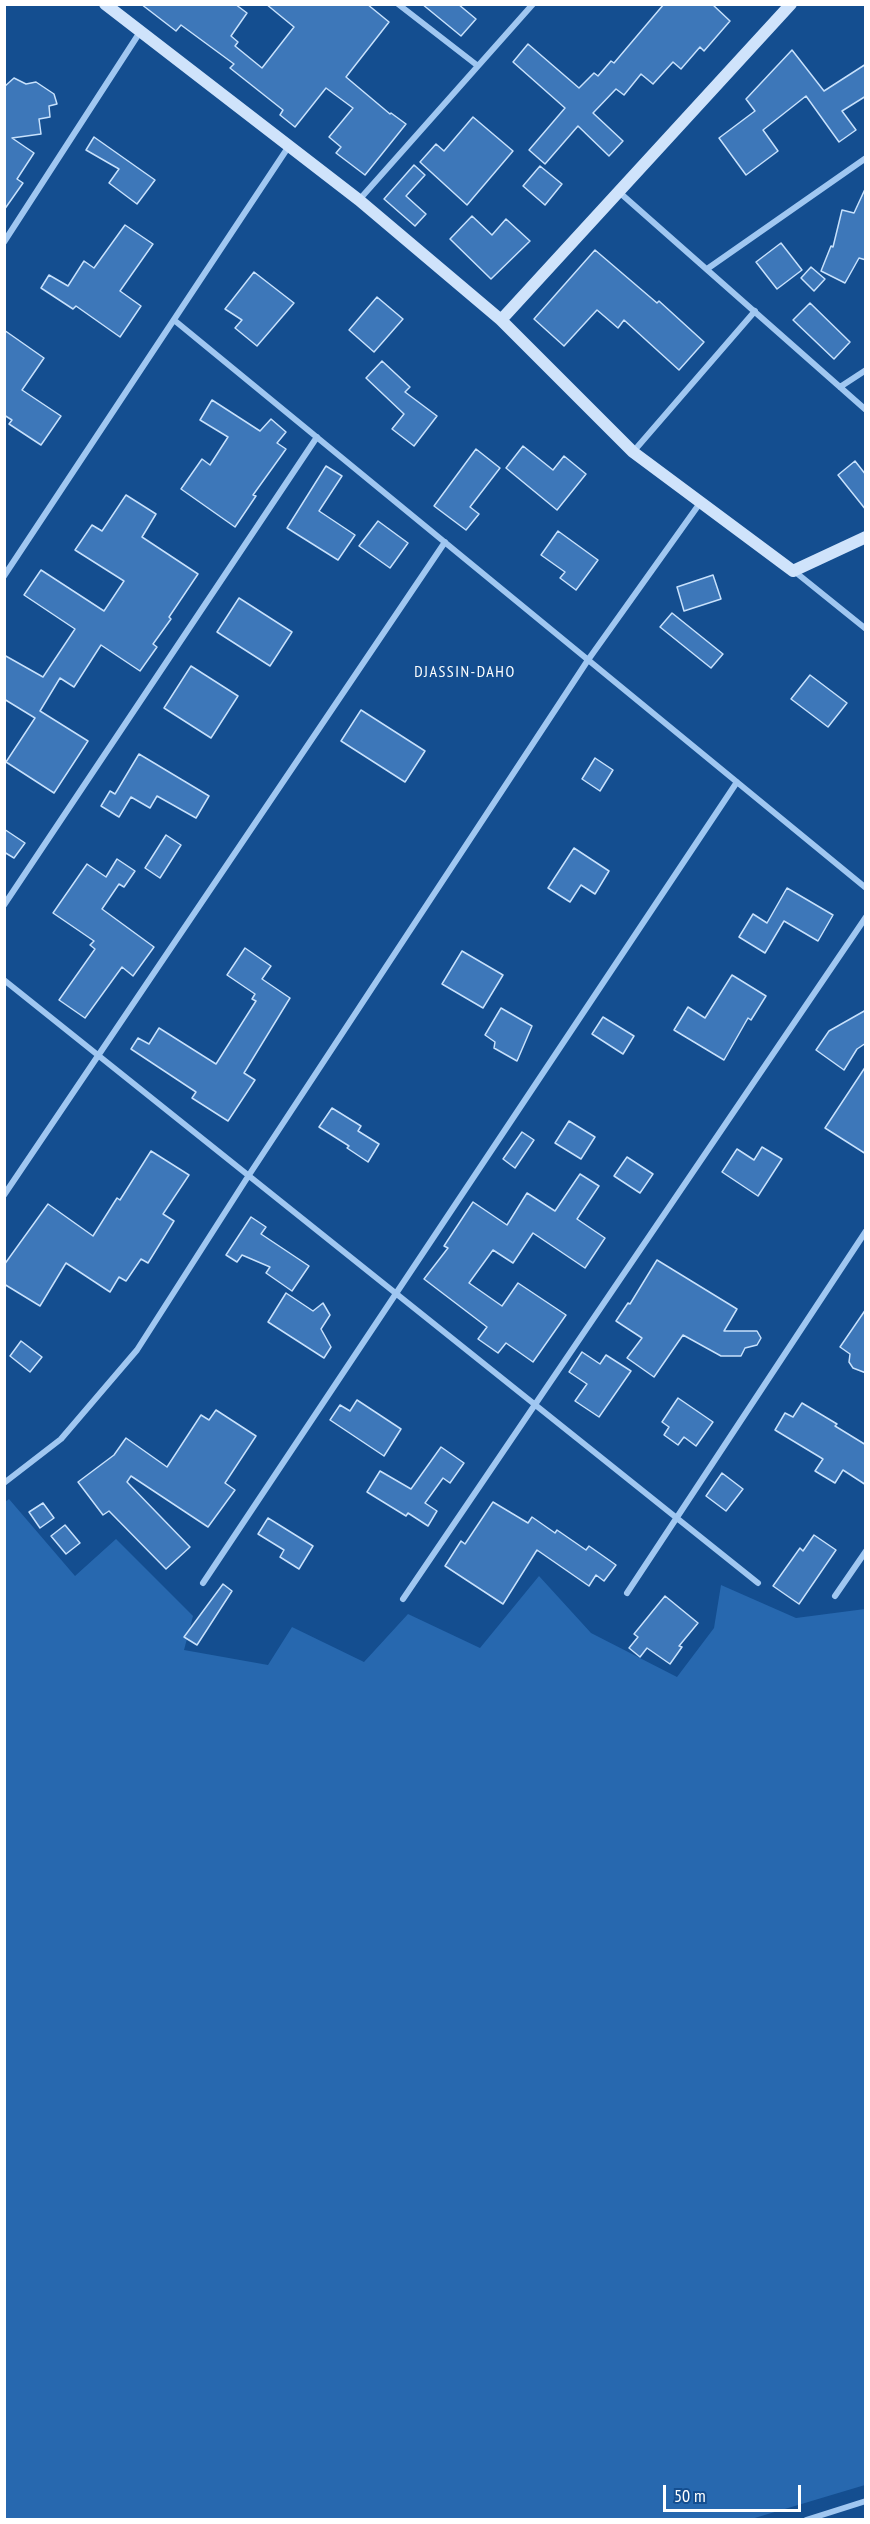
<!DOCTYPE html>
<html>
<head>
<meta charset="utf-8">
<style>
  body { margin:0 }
  #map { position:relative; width:870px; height:2524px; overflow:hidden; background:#144e90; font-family:"PT Sans Narrow",sans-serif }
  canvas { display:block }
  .frame { position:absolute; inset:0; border:6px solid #fff; pointer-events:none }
  .scale { position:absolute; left:663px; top:2485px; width:138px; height:27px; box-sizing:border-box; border:3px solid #fff; border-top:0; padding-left:8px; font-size:18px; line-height:21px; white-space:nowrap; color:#fff; -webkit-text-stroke:4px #144e90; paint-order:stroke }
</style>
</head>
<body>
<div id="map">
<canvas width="870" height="2524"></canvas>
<div class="frame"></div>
<div class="scale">50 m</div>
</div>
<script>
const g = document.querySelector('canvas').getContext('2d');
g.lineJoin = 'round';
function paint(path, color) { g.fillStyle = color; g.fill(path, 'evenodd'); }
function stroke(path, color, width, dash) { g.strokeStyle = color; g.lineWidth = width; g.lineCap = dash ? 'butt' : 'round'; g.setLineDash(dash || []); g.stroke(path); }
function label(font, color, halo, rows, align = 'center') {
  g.font = font + ' "PT Sans Narrow",sans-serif'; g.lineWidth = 5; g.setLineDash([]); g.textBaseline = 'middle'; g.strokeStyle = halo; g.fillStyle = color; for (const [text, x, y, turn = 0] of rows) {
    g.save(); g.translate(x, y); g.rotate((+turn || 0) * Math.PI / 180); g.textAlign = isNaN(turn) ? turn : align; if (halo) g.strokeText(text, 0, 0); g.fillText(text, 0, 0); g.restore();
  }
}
const green = new Path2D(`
  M9,1499l66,77 41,-37 77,77 -9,34 84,15 24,-38 72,35 44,-48 72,34 59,-72 52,57 86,44 37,-49 7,-43 75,33 69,-9v876l-117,35h-743v-1018z`);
const building = new Path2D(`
  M141,4h94l12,9 -16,23 7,6 -3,4 27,22 32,-41 -28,-23h101l22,18 -43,55 44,37 1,-1 15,11 -41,51 -29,-22 5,-6 -12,-10 24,-29 -27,-20 -31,39 -15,-12 3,-5 -53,-42 4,-4 -53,-39 -5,6z
  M422,4h36l18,15 -15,17z
  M664,4h48l18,17 -26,30 -4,-4 -19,22 -8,-7 -20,22 -12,-10 -17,21 -8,-6 -23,24 30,28 -14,15 -31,-30 -33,38 -16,-14 36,-42 -52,-46 15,-18 51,44 15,-15 4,3 13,-15 3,2z
  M792,50l32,41 42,-27v32l-24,15 14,19 -17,12 -33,-46 -43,34 15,21 -32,24 -27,-37 36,-27 -9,-12z
  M14,78l12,6 10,-2 18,12 3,10 -8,2 1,11 -11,2 2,15 -29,4 22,15 -17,26 6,4 -19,27v-123z
  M473,117l40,34 -46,54 -47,-43 16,-18 8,7z
  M94,137l61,43 -18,24 -28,-21 10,-14 -33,-19z
  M414,165l11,10 -19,21 20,18 -11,12 -31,-27z
  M540,166l22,18 -17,21 -22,-19z
  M866,187v73l-7,-2 -14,25 -24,-12 10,-25 2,1 9,-37 12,3z
  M472,216l20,19 14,-16 24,22 -39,38 -41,-40z
  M125,225l28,19 -33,47 21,15 -21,31 -44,-31 -3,3 -32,-21 8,-13 19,11 16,-25 10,7z
  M781,243l21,27 -25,19 -21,-27z
  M595,250l62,53 2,-2 45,41 -25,28 -55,-50 -6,8 -21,-18 -33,36 -30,-27z
  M811,267l14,12 -11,12 -13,-13z
  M254,272l40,31 -37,43 -22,-18 7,-8 -17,-11z
  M377,297l26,22 -29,33 -25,-22z
  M810,303l40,39 -16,17 -41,-39z
  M4,330l40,28 -22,32 39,26 -20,29 -32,-21 3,-4 -8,-5z
  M382,361l28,26 -5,5 32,24 -23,30 -22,-17 12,-15 -38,-36z
  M212,400l48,31 11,-12 15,13 -9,11 9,6 -33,46 3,1 -21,31 -54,-38 21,-30 8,6 18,-28 -28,-17z
  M523,446l30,24 11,-14 22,18 -29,36 -51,-42z
  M476,449l24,19 -30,39 9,7 -13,16 -32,-24z
  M855,461l11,14v35l-28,-35z
  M326,466l16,10 -23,35 36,24 -17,25 -51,-32z
  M126,495l30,19 -14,23 56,37 -29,43 2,2 -18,25 4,3 -17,24 -39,-26 -27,42 -14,-9 -20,33 48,30 -34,52 -48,-31 29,-44 -31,-19v-44l39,22 32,-48 -51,-34 17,-25 63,41 20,-30 -49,-31 17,-25 10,6z
  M378,521l30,22 -18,25 -31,-22z
  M558,531l40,29 -22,30 -16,-12 5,-6 -24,-17z
  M713,575l8,24 -37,12 -7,-24z
  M239,598l53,34 -22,34 -53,-34z
  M672,613l51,41 -12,14 -51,-41z
  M191,666l47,30 -27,42 -47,-30z
  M810,675l37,28 -19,24 -37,-28z
  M361,710l64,41 -20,31 -64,-41z
  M139,754l70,42 -13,22 -39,-22 -7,12 -19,-11 -12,20 -18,-11 9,-15 5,3z
  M595,758l18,12 -13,21 -18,-12z
  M4,829l21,14 -11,15 -10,-6z
  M166,835l15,10 -21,33 -15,-10z
  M574,848l35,23 -14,23 -14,-9 -11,17 -22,-14z
  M117,859l18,12 -11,16 -5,-3 -17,25 52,38 -21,29 -11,-9 -37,51 -26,-18 36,-51 -5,-4 4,-4 -41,-28 34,-49 19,13z
  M787,888l46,27 -15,26 -34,-20 -19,32 -26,-16 14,-23 14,9z
  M245,948l26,18 -9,13 28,19 -46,75 11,7 -27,41 -36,-23 4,-6 -65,-43 7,-11 11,6 10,-16 57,36 40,-63 -4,-2 3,-5 -28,-19z
  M462,951l41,24 -20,33 -41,-24z
  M732,975l34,21 -15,24 -3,-2 -24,42 -50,-30 14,-23 17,11z
  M501,1008l31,18 -15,35 -23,-13 1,-6 -10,-7z
  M866,1010v33l-9,6 -13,21 -28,-20 13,-19z
  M603,1017l31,19 -11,18 -31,-20z
  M866,1066v88l-41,-26z
  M332,1108l29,18 -3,5 21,13 -11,18 -21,-14 2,-2 -30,-19z
  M569,1121l26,16 -14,22 -26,-16z
  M522,1132l12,8 -19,28 -12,-9z
  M762,1147l20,12 -24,37 -36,-24 15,-23 17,11z
  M151,1151l38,24 -26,39 11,7 -26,42 -7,-4 -15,22 -7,-4 -9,15 -44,-29 -26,43 -36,-22v-19l44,-61 45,32 24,-38 3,2z
  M627,1157l26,17 -13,19 -26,-17z
  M580,1174l19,12 -22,33 28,19 -20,30 -52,-35 -20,30 -20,-13 -24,33 33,23 16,-23 48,32 -33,47 -27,-19 -8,10 -20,-14 9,-12 -63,-48 24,-31 -4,-2 29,-44 34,23 20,-32 28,18z
  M251,1217l15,10 -5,7 48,32 -17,25 -26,-18 4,-6 -28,-12 -5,7 -11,-7z
  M657,1260l80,49 -13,22h33l4,7 -4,7 -12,3 -4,8h-20l-38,-21 -29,42 -27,-19 15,-20 -26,-17 12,-18 2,1z
  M286,1293l27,18 10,-8 7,12 -9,14 10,18 -7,11 -56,-36z
  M866,1309v64l-13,-5 -4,-6 1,-8 -10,-7z
  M21,1341l21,16 -12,15 -20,-16z
  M582,1352l18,12 6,-9 25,16 -32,46 -24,-16 12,-17 -18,-12z
  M678,1398l35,24 -17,24 -12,-9 -6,8 -14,-10 5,-8 -7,-5z
  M357,1400l44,29 -17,27 -54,-36 10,-15 10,6z
  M802,1403l35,21 -2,2 31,19v40l-23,-15 -8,13 -20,-12 8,-12 -48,-29 10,-17 8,4z
  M216,1410l40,26 -31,47 10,7 -27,37 -77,-51 -4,6 63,65 -24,22 -57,-58 -6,4 -25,-33 36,-27 12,-17 41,29 34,-52 8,5z
  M441,1447l23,16 -14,20 -7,-5 -18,25 12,8 -9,15 -20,-13 -2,3 -39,-24 13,-21 31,18z
  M722,1473l21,16 -17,22 -20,-15z
  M493,1502l35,21 4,-6 23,16 2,-3 29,20 3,-4 27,19 -12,16 -8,-6 -7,11 -52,-36 -34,54 -58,-38 16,-25 4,3z
  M43,1503l11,15 -14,10 -11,-16z
  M268,1518l45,28 -14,23 -19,-12 4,-7 -26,-16z
  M65,1525l15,18 -14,11 -15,-18z
  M814,1535l22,15 -37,54 -26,-18 27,-38 3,3z
  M223,1584l9,7 -35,54 -13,-8z
  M665,1596l33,27 -19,23 3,1 -12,17 -23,-16 -7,9 -11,-9 9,-11 -4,-3z`);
const street = new Path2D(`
  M398,4l80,62
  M619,192l247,218
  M359,200l174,-196
  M4,242l136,-210
  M707,269l159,-111
  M174,320l692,568
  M840,387l26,-17
  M633,452l122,-141
  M794,571l72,58
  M4,576l285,-430
  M4,905l313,-468
  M4,980l754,603
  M4,1195l441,-653
  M4,1483l57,-44 76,-89 112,-175 339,-515 112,-157
  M203,1583l534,-801
  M627,1593l239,-362
  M835,1596l31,-45
  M403,1599l463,-682
  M806,2520l60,-19`);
const secondary = new Path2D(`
  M105,4l254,196 142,120 132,132 160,119 73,-34
  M501,320l290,-316`);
const neighbourhoodNames = [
  ["DJASSIN-DAHO",465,672]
];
paint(green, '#2768af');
paint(building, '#3d77b9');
stroke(building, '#c7e1fc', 1.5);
stroke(street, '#a0c7f1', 6);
stroke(secondary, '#cfe3fb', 12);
g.letterSpacing = '1.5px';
label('16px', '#fff', '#144e90', neighbourhoodNames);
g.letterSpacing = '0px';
</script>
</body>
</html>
